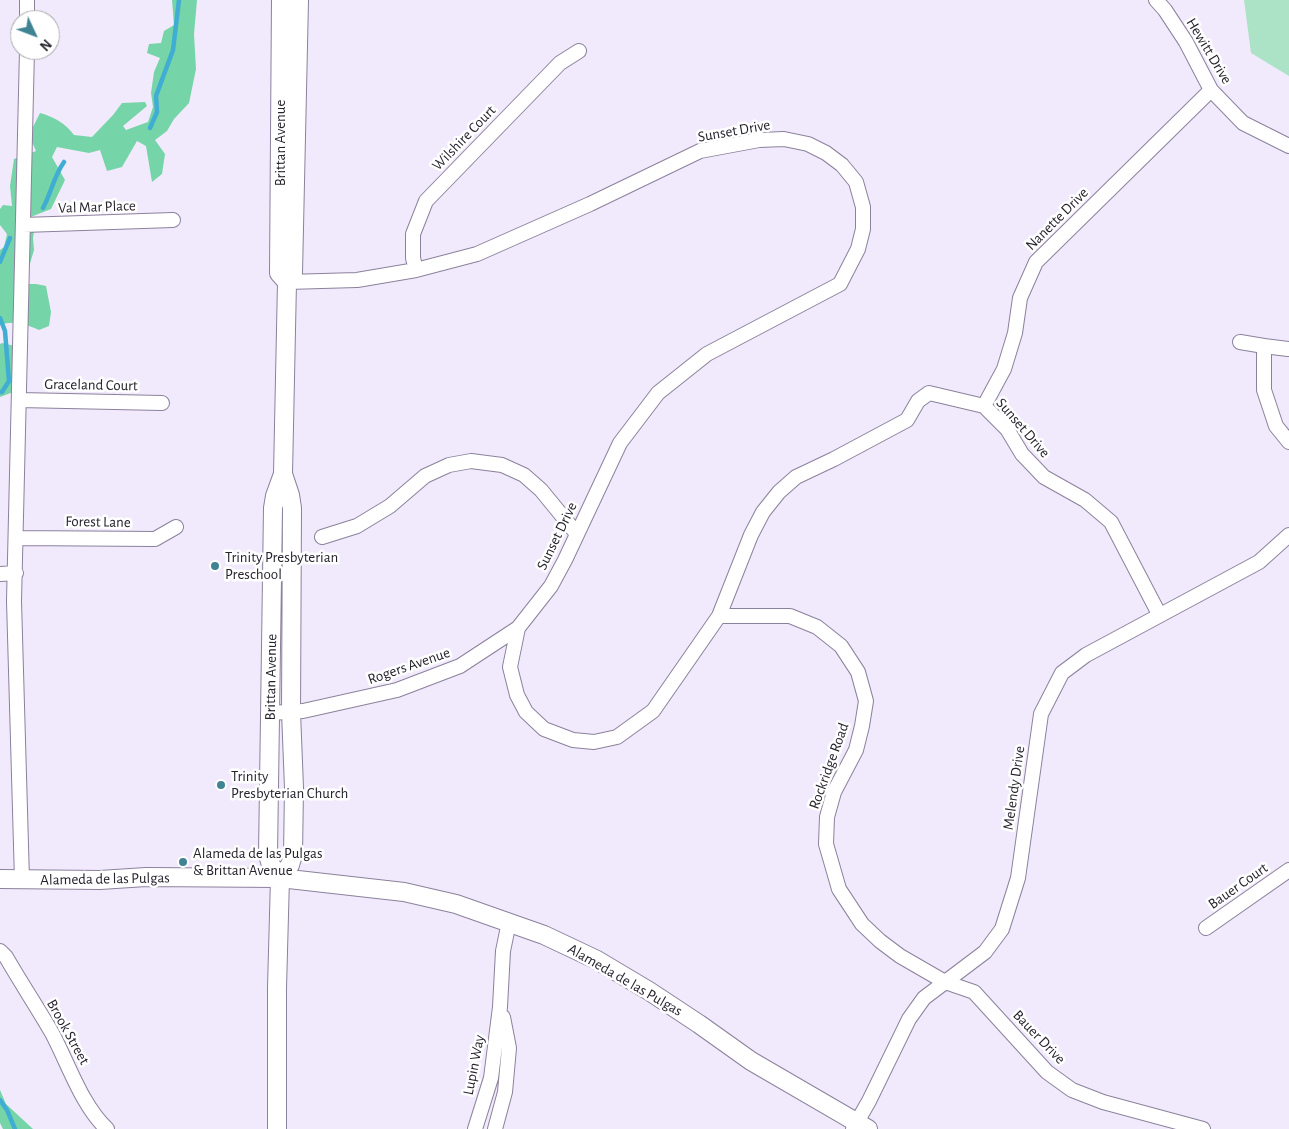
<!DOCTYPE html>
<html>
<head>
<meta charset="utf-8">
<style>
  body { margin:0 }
  #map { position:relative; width:1289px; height:1129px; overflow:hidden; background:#f1eafc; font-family:"Alegreya Sans",sans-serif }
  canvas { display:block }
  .north { position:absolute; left:10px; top:10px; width:50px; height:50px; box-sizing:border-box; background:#fff; border:1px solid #a8a7ab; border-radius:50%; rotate:133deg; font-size:14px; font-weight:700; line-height:20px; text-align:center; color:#26222d }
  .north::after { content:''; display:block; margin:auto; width:18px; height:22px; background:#408393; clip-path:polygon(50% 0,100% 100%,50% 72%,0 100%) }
</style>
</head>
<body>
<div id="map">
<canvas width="1289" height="1129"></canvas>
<div class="north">N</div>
</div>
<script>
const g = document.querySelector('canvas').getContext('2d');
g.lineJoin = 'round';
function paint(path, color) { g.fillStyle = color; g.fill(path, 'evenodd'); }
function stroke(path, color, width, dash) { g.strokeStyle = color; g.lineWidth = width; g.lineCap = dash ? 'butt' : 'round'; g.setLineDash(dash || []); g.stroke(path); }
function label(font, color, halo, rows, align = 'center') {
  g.font = font + ' "Alegreya Sans",sans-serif'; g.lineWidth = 5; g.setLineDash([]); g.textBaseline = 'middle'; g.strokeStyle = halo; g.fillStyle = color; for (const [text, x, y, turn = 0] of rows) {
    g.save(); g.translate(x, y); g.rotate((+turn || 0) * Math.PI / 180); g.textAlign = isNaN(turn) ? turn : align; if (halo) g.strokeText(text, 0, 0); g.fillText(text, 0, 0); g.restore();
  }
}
const green = new Path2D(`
  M1244,0h45v76l-38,-23z`);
const forest = new Path2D(`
  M172,0h25l-3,34 2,35 -7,34 -15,16 -7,12 -12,9 10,14 -3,20 -10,8 -6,-36 -9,-5 -15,26 -15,4 -7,-21 -11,3 -32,-6 -5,10 13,23 -14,29 -23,9 6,13 -1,7 1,12 -10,34h12l10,2 5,26 -2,14 -10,4c-13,-6 -25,-10 -39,-5v-75l4,-3 3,-13 -7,-9v-16l3,-4 9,1 -2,-20 4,-27 22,-8 -7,-16 11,-22c14,4 25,10 34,22l18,2 21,-22 9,-12 23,-1 2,4 -24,20 3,4 22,-8 5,-15 -2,-14 3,-21 6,-14 -13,-5 2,-9 12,-1 3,-12 10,-6z
  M2,343l13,3 1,45 -16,6v-53z
  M0,1090l6,14 27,25h-30l-3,-6z`);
const stream = new Path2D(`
  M150,128l7,-16 -1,-16 17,-46 6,-50
  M43,208c8,-15 11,-32 21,-46
  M0,262l10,-24
  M0,318l5,13 4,50 -7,11h-2
  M0,1100l7,10 8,19`);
const minor = new Path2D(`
  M27,0v20
  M1156,0l9,10 21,32 25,48 32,33 46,23
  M23,225l150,-5
  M416,270l-3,-12v-24l13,-33 134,-138 19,-12
  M287,282l70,-2 59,-10 61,-16 113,-50 110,-53 59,-11 25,-1 24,5 18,9 16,12 14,17 7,25v22l-5,20 -18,35 -133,70 -49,39 -38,50 -55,117 -14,26 -33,42 -8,39 7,28 9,17 18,17 29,11 21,2 23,-5 36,-26 66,-95 32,-81 12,-23 16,-20 17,-15 38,-18 73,-39 11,-19 11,-8 55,13 23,23 15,25 22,23 41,23 26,22 48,92
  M1240,342l24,4v44l12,36 13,16
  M1264,346l24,3
  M19,400l143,3
  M984,406l20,-37 11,-36 5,-35 16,-36 175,-172
  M322,537l35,-11 33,-20 35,-30 24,-11 22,-4 31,4 22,10 17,15 36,44
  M16,538l139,1 21,-12
  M0,574l16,-1
  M719,616h71l27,11 24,19 17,26 8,29 -4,25 -6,24 -22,42 -7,25 -1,27 13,45 23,35 18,17 20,15 45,26 29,10 73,80 25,18 31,12 100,27
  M270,713l33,-2 94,-21 63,-24 58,-38
  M22,880l-8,-279 13,-551
  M1206,928l83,-58
  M0,951l6,6c15,26 31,50 46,76 16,30 30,73 55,96
  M475,1129l16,-51 9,-71 3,-56 6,-29
  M495,1129l10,-37 4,-44 -6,-31
  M853,1129l16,-28 40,-82 15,-21 61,-46 17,-23 16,-51 23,-164 21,-41 24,-18 173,-93 30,-27`);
const major = new Path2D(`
  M281,0l-2,273 8,9
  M280,878l-9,-13 -3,-10 5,-347 2,-12 8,-22
  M0,879l100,1 46,-3 134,1 124,14 52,12 88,31 53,25 52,31 50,33 52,37 117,68
  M277,1129v-141l3,-110 10,-13 3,-10 1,-67 -3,-76 1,-204 -2,-13 -7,-21 4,-192 6,-9 6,-273`);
const markers = [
  [215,566,5,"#408393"],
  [221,785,5,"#408393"],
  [183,862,5,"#408393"]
];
const streetNames = [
  ["Hewitt Drive",1209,51,59],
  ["Sunset Drive",734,131,-10],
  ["Wilshire Court",464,138,-46],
  ["Brittan Avenue",280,143,-90],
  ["Val Mar Place",97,207,-2],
  ["Nanette Drive",1057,219,-45],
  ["Graceland Court",91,385,1],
  ["Sunset Drive",1023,428,49],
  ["Forest Lane",98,522,1],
  ["Sunset Drive",557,536,-64],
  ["Rogers Avenue",409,666,-19],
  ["Brittan Avenue",271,677,-89],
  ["Rockridge Road",829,766,-70],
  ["Melendy Drive",1014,788,-82],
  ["Alameda de las Pulgas",105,879,-1],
  ["Bauer Court",1238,886,-35],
  ["Alameda de las Pulgas",625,980,30],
  ["Brook Street",68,1032,61],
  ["Bauer Drive",1039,1037,46],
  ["Lupin Way",474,1065,-79]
];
const poiNames = [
  ["Trinity Presbyterian",225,557],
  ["Preschool",225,574],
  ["Trinity",231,776],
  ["Presbyterian Church",231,793],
  ["Alameda de las Pulgas",193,853],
  ["& Brittan Avenue",193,870]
];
paint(green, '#ace3c7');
paint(forest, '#75d4a8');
stroke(stream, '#40add2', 4.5);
stroke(minor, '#8c819c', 16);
stroke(major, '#8c819c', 20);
stroke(minor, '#fff', 14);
stroke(major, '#fff', 18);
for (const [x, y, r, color] of markers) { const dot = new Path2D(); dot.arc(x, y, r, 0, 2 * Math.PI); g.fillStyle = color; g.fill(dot); stroke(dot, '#fff', 2); }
label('15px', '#26222d', '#fff', streetNames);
label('15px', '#26222d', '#fff', poiNames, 'left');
</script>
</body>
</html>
